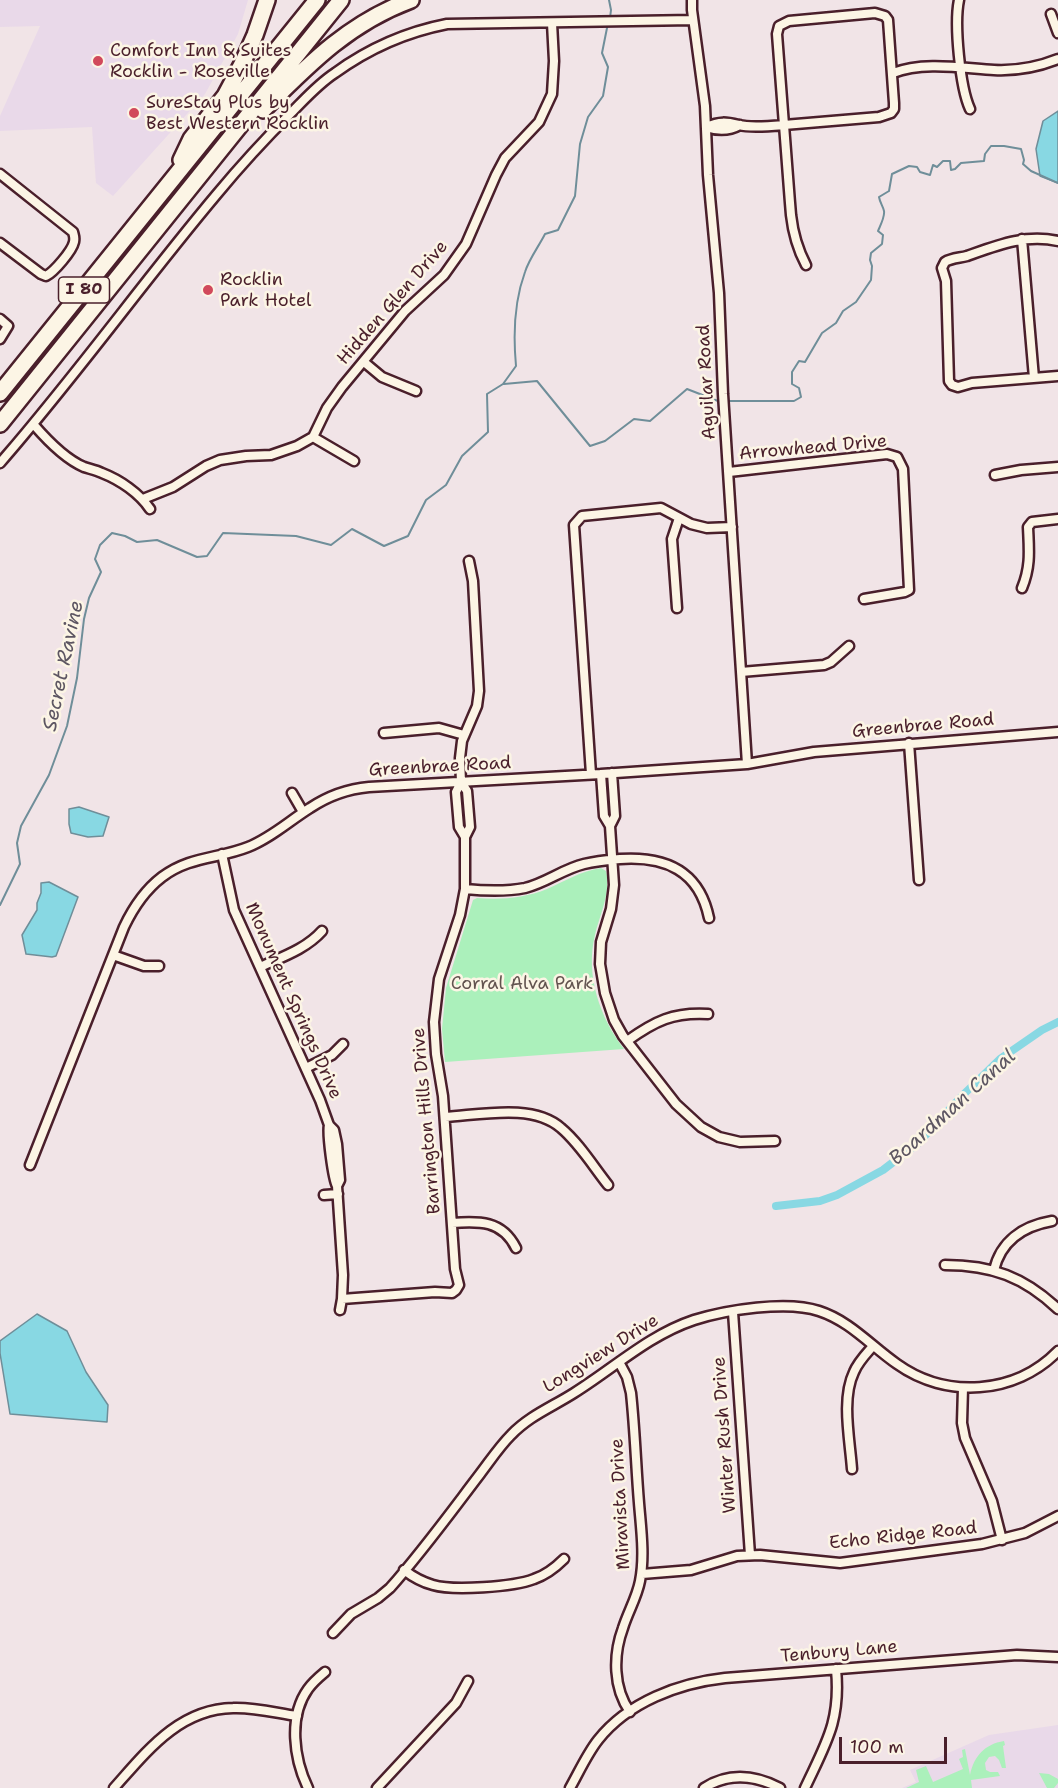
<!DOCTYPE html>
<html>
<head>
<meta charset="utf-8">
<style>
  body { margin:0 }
  #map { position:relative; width:1058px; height:1788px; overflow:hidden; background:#f1e4e7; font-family:"Shantell Sans",sans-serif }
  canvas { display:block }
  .scale { position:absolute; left:839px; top:1737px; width:108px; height:27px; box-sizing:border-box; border:3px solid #4a1f2b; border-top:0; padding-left:8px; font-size:18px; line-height:21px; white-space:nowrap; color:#4a1f2b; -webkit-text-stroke:4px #fcf5e5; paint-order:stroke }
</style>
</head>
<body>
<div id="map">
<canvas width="1058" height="1788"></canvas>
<div class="scale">100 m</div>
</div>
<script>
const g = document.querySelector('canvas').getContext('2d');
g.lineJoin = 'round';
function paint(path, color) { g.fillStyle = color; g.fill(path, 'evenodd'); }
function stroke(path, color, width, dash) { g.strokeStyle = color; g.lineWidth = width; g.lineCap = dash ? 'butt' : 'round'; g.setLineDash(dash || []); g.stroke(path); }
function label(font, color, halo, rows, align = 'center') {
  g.font = font + ' "Shantell Sans",sans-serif'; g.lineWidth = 5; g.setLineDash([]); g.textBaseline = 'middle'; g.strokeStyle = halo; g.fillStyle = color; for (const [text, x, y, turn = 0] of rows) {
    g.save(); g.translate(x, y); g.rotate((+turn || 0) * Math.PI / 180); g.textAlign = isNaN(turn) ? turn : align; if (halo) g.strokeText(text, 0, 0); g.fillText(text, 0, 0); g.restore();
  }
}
const built = new Path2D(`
  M0,0h248l-10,34 -33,60 -92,102 -17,-13 -4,-56 -92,4v-15l40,-90 -40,1z
  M1058,1725v63h-156l14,-6 -6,-12 79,-35z`);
const green = new Path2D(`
  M601,868l5,3c5,22 -6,43 -11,64 -10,40 5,83 29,114l-179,13 -3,-33 4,-41 27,-88 4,-2c24,2 48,0 70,-9 18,-8 34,-18 54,-21z
  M1004,1741l1,4 -2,1 3,22h-4l-3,-8 -4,-4 -6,1 -4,6 1,7 4,2h8l2,4 -29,4 1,8h-66l13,-6 -3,-12 10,-4 7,16 30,-13 -4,-10 4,-2 -1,-7 3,-1 5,26c4,-19 15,-31 34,-34z
  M1039,1773l10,1 9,5v4l-4,5h-7z`);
const water = new Path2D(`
  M1058,111v72l-18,-7 -4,-27 7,-28z
  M79,807l30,10 -6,19 -15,1 -17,-4 -2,-9v-15z
  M49,882l29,15 -22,59 -4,1 -26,-3 -4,-19 15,-25v-7l4,-10v-10z
  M37,1314l30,17 19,41 22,33 -1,17 -97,-8 -10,-61v-12z`);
const stream = new Path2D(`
  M609,0l2,10 -1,8
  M504,384l33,-3 53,65 15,-5 29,-22 16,2 37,-32 31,12
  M728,401h66l7,-4 -2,-9 -7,-4v-12l7,-11 6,1 17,-29 14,-10 7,-12 13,-9 15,-22 1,-14 -2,-6 1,-7 11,-9 1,-9 -5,-4c2,-5 7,-14 6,-20 -1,-5 -4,-8 -5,-14l10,-6 3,-17 17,-8 8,1 3,5 10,3 3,-10 4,2 6,-6h7l1,9 4,-1 6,-6 23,-2 1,-7 6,-8h13l17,3 3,11 -1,4 8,7 27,12
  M0,905l20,-41 -3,-21 4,-17 28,-51 18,-49 10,-48 7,-59 5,-21 12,-26 -6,-13 5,-14 12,-12 13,3 12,6 20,-2 40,17 10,-1 16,-23 73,3 35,9 21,-16 32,17 24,-10 18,-36 20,-15 16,-29 26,-24 -1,-38 16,-10 13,-18c-3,-32 -2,-64 9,-94 4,-13 14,-26 20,-38l13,-4 17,-34 5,-52 8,-27 15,-21 5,-29 -6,-14 6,-30`);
const canal = new Path2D(`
  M776,1206l44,-5 17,-6 46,-25 35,-27 46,-49 36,-35 42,-29 16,-8`);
const street = new Path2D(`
  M692,0v10l13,96 3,69 11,118 4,101 24,370
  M959,0c-5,24 1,87 11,109
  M1051,14l7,19
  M893,73c30,-12 69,-5 101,-3 21,1 44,-3 64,-11
  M706,127c14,-6 20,-5 33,-2 12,3 33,1 45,0l95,-8 12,-4 3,-4v-6l-6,-83 -3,-4 -10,-3 -86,8 -10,5 -2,8c5,61 9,121 14,181 2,18 6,33 15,50
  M706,127c12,4 23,4 34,-2
  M0,174l73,58c1,4 2,5 1,10 -2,9 -20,30 -28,34l-5,-2 -41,-31
  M1022,239l12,139
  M1058,241c-33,-7 -60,4 -91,15 -8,2 -16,2 -22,6l-3,6 4,13 3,100 3,4 6,2 14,-4 86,-7
  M0,319l8,7 -8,13
  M364,362l18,15 34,14
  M34,425c13,15 31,34 50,42 6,2 12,3 18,6 18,7 37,20 48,36
  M313,437l41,24
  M0,463c76,-87 143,-181 217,-269 24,-29 48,-55 74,-81 14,-14 27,-29 44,-40 33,-24 71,-41 112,-49l246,-4
  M729,472l158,-18 10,3 6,12 6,121 -4,2 -41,7
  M995,475l26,-5 37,-3
  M143,499l30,-12 33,-21 14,-6 26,-4 25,-1 26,-9 16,-9 14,-29 15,-21 63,-76 39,-36 22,-31 30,-69 9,-17 34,-36 13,-28 2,-33 -2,-38
  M1022,588c9,-22 7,-38 6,-61l4,-5 26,-3
  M677,608l-5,-69 7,-21
  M741,672l83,-7 7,-3 18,-16
  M384,733l55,-5 25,7
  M909,743l10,137
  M591,774l-17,-249 8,-9 79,-8 30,16 16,4 25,-1
  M601,774l3,42 6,10 4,59 -3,24 -10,33 -1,22 5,29 9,27 9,16 53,68 25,23 18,10 21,5 35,-1
  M292,793l11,19
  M610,826l5,-10 -3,-43
  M465,837l-6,-10 -3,-35 5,-10 -1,-24 2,-17 15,-35 2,-15 -6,-110 -4,-20
  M222,854l12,56 86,190 9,25 5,5 3,14 3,36 -3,6 6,89 -1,24 -2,11
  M465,889c20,2 40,3 60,-1 21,-5 38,-19 59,-24 12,-3 24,-4 36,-5 45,-3 79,11 89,59
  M113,955l31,11h15
  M260,967c22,-10 46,-18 62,-36
  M627,1041c28,-20 46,-29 81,-27
  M306,1068l26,-13 11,-11
  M445,1117c35,-2 88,-14 116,11 18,15 32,38 47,57
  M329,1125c-2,8 4,54 8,61
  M30,1165l94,-238c9,-19 21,-37 38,-50 28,-21 56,-18 86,-30 23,-9 41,-26 62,-39 18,-12 37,-19 59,-21l232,-13 146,-10 67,-12 244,-20
  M324,1195l14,-1
  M452,1223c27,-2 50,-3 64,25
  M945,1265c47,0 79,12 113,44
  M994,1270c7,-29 29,-44 58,-49
  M342,1299l93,-7 17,1 4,-3 3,-5 -4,-16 -12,-173 -7,-42 -2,-32 5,-43 21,-64 5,-26v-52l5,-10 -3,-36 -6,-9
  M733,1312l17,243
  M619,1362l8,15 4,16c4,37 5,74 8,110 2,25 6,53 1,78 -3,16 -12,31 -17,47 -10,27 -10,60 7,84
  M963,1388l-1,35 3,15 27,63 10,39
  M852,1469c-2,-29 -11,-70 2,-97 4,-10 12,-18 19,-26
  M404,1570c9,7 18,12 29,15 20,6 80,2 101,-6 12,-4 21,-11 30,-20
  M642,1574l49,-4 46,-14 23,-1 80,8 142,-19 43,-11 33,-17
  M333,1633l18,-19 27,-16 12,-10c32,-36 61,-76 90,-114 10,-13 19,-27 31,-39 18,-19 41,-28 63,-42 40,-25 75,-58 120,-73 32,-10 93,-20 125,-9 31,10 52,35 78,53 49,35 118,31 161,-13
  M114,1788c33,-37 65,-79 119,-80 21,-1 43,5 64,8
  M308,1788c-14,-29 -20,-71 0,-99 5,-7 11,-12 17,-17
  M377,1788l79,-85 12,-22
  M570,1788c9,-16 17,-34 28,-48 30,-38 81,-57 127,-62l292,-23 41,2
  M704,1788c25,-16 51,-13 76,0
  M805,1788c21,-45 36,-67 31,-119`);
const highway = new Path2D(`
  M263,110c47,-47 86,-87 148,-110
  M181,160l10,-21 34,-43 17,-32 13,-29 12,-35
  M0,393l317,-393
  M0,424l341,-424`);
const markers = [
  [98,61,6,"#d1495b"],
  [134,113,6,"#d1495b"],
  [208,290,6,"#d1495b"]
];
const shields = [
  [84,290,51]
];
const shieldNames = [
  ["I 80",84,290]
];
const poiNames = [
  ["Comfort Inn & Suites",110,51],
  ["Rocklin - Roseville",110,72],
  ["SureStay Plus by",146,103],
  ["Best Western Rocklin",146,124],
  ["Rocklin",220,280],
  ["Park Hotel",220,301]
];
const streetNames = [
  ["Hidden Glen Drive",393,303,-49],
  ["Aguilar Road",707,382,-93],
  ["Arrowhead Drive",813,448,-5],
  ["Greenbrae Road",923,726,-5],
  ["Greenbrae Road",440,767,-3],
  ["Monument Springs Drive",293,1001,66],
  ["Barrington Hills Drive",427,1121,-95],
  ["Longview Drive",601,1354,-32],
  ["Winter Rush Drive",725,1435,-94],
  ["Miravista Drive",621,1504,-93],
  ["Echo Ridge Road",903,1536,-6],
  ["Tenbury Lane",839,1652,-5]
];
const parkNames = [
  ["Corral Alva Park",522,984]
];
const waterNames = [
  ["Secret Ravine",64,666,-78],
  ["Boardman Canal",953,1108,-42]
];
paint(built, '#e9d9e9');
paint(green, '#abf0bb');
paint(water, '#88d8e3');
stroke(water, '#6f8e99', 1.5);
stroke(stream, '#6f8e99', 2);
stroke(canal, '#88d8e3', 8);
stroke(street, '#4a1f2b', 13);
stroke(highway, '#4a1f2b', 20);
stroke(street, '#fcf5e5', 8);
stroke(highway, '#fcf5e5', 15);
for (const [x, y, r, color] of markers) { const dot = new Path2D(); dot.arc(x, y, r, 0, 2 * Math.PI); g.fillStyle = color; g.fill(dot); stroke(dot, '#fcf5e5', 2); }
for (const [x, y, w] of shields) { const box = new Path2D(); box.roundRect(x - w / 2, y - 13, w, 26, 4.5); g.fillStyle = '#fcf5e5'; g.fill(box); stroke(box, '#4a1f2b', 1.5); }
label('bold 16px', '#4a1f2b', null, shieldNames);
label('18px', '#4a1f2b', '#fcf5e5', poiNames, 'left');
label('18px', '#4a1f2b', '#fcf5e5', streetNames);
label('18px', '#62534f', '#fcf5e5', parkNames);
label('italic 20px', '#5d5662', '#fcf5e5', waterNames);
</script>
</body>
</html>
